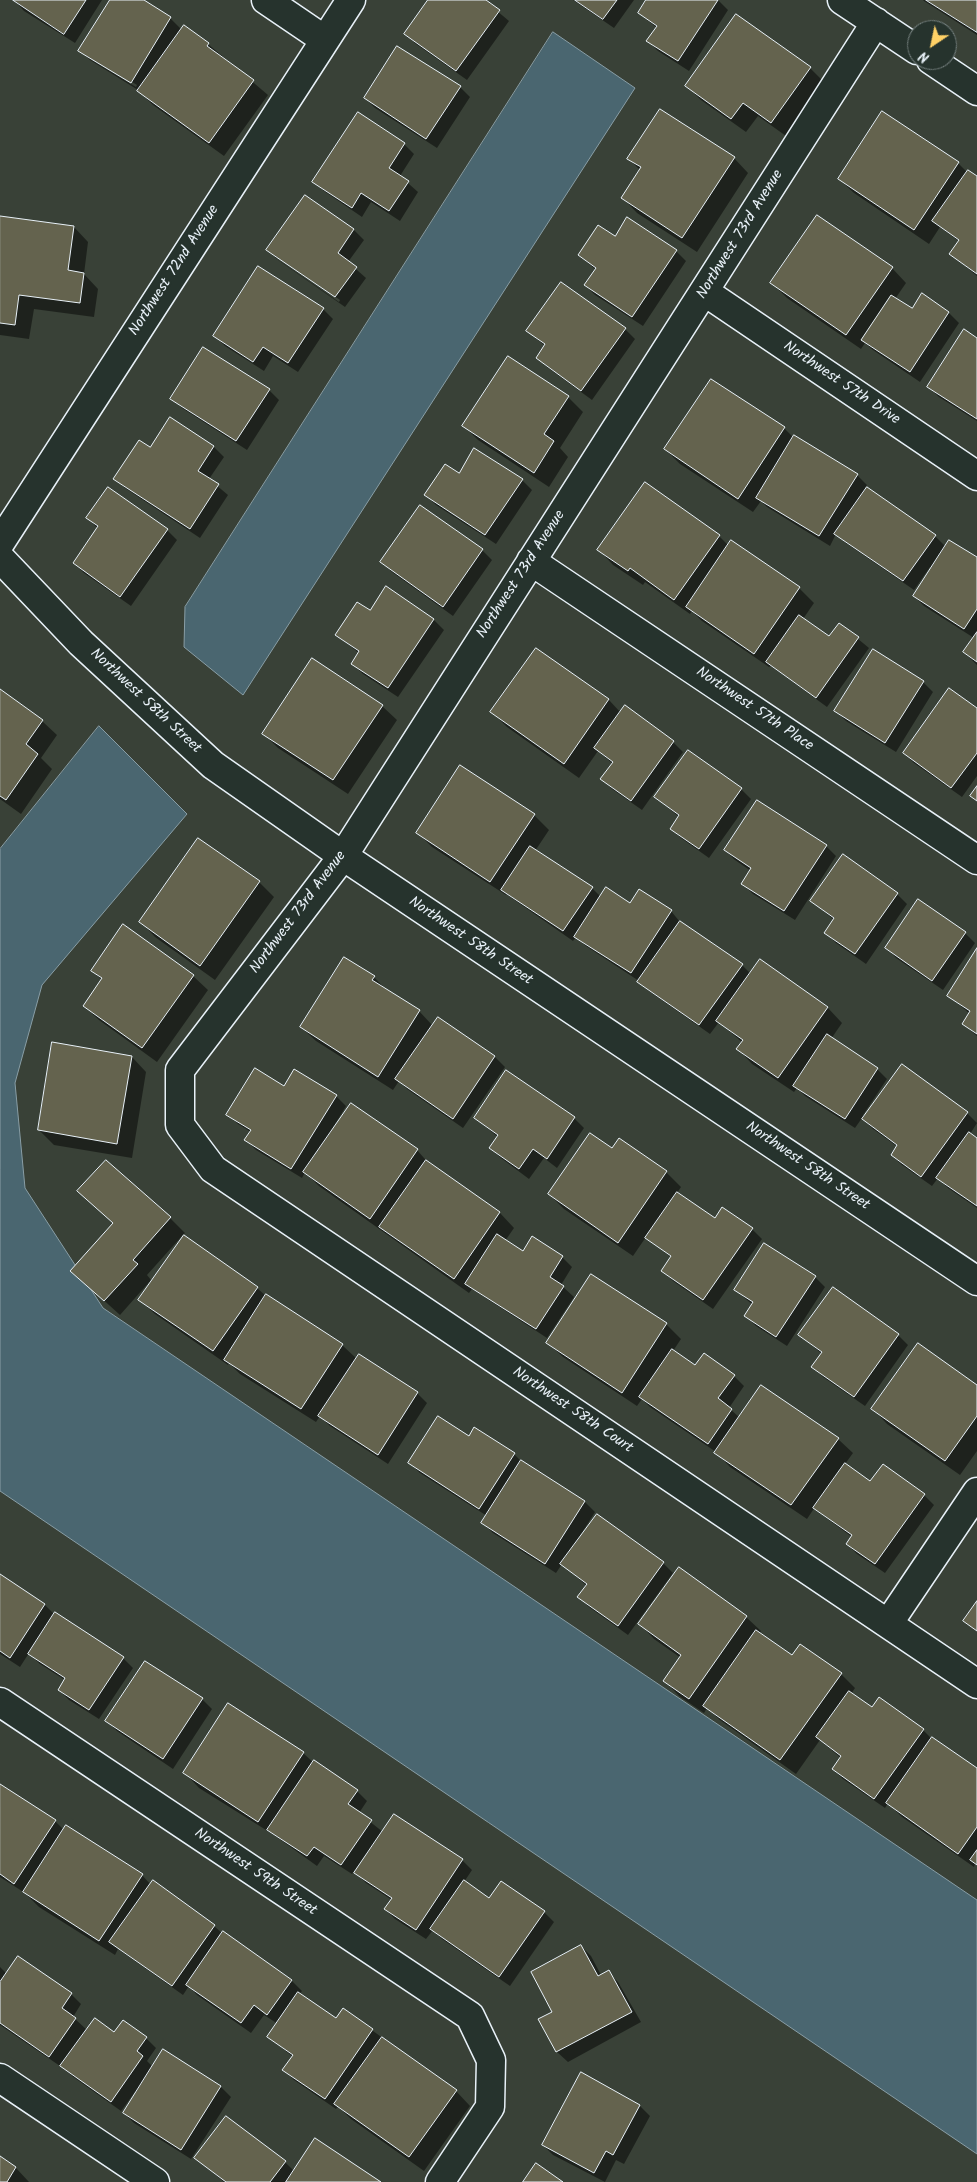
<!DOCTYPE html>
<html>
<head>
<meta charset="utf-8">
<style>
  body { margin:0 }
  #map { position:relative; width:977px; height:2182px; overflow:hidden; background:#394137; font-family:Kalam,sans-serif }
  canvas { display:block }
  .north { position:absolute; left:907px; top:20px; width:50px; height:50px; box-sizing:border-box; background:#26332d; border:1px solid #747f7e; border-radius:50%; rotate:214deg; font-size:14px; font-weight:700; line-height:20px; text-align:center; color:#e8f1f8 }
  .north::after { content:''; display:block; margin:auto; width:18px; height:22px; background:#ffd166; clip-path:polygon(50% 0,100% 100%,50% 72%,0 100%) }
</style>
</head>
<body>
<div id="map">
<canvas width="977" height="2182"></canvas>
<div class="north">N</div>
</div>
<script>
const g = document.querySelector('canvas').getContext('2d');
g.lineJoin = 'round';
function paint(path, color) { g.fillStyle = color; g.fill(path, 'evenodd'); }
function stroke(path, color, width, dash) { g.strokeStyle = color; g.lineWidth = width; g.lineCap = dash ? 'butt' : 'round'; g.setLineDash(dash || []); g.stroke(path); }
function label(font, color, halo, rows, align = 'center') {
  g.font = font + ' Kalam,sans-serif'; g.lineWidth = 4; g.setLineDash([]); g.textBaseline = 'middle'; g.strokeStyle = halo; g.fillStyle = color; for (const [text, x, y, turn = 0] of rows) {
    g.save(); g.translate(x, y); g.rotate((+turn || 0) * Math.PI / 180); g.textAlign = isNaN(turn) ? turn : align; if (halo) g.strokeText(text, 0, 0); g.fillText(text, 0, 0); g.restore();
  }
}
const water = new Path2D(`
  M553,32l82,56 -392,607 -59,-48 1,-40z
  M99,726l88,88 -145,171 -27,98 10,105 78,120 874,592v254l-977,-663v-642z`);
const shadow = new Path2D(`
  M14,0h88l-27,43 -51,-32z
  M111,0h30l29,18 12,12 26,14 60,51 -44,61 -71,-51 -15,-15 -48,-30 -10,-10zM90,56l47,29 -1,2 -46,-28z
  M430,0h54l25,21 -42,59 -51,-36 -10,-10z
  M573,0h61l-20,28z
  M648,0h70l10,10 -39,61 -31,-20 -10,-10 9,-13 -18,-15z
  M923,0h54v35l-53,-34z
  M810,68l15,15 -39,53 -28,-20 -12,16 -45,-32 -14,-14z
  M460,87l10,10 -33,51 -62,-40 -10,-10z
  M404,144l10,10 -14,22 18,16 -18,29 -29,-19 -9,15 -38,-26 -10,-10z
  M734,158l14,15 -51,79 -60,-39 -14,-15 17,-28 -11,-11z
  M958,163l10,10 9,5v98l-26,-22 9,-12 -20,-15 -11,17 -75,-51 -15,-14z
  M305,197l49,33 10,10 -16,22 18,16 -21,29 -67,-47 -10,-10zM277,256l63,44 -1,2 -62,-43z
  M0,217l74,10 14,15 -4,32 14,15 -4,28 -60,-8 -5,30 -29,-4z
  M615,238l61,13 10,10 -43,65 -48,-31 -10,-10 11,-15 -17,-15z
  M892,268l14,15 -11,16 17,11 37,3 10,10 -39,59 -47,-32 -8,-7 -4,6 -74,-51 -15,-15z
  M323,309l10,10 -35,53 -25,-16 -9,15 -39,-25 -10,-10z
  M625,329l10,10 -43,61 -45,-33 -10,-10 8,-11 -17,-15z
  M977,339v82l-38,-24 -10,-10z
  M711,380l73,48 10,10 63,37 10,10 -2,3 70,48 11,11 31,12v106l-13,-13 10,-14 -50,-32 -10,-10 18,-27 -2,-2 -16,23 -68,-47 -10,-9 -6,12 -63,-39 -6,-6 -8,11 -73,-48 -15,-15z
  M269,390l10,10 -32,50 -65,-42 -10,-10z
  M568,397l15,15 -23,36 8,9 -19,30 -71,-47 -14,-14z
  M170,418l44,29 10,10 -15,22 19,16 -28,43 -75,-50 -10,-10 35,-29z
  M459,474l63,6 10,10 -36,54 -60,-39 -10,-10z
  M645,484l74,52 10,10 70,42 15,15 -11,16 27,19 10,-14 29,24 -42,59 -56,-41 -2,1 -67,-46 -10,-10 -2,3 -45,-32 -2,3 -30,-20 -14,-15z
  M88,518l79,12 10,10 -46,66 -47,-33 -10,-10 24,-34z
  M482,550l10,10 -39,56 -61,-44 -10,-10z
  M387,588l47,32 10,10 -46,67 -35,-23 -10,-10 7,-10 -23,-19 33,-23z
  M536,649l73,51 12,13 4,-6 48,35 10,10 -41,58 -30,-21 -10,-10 11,-15 -15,-13 -19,27 -72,-51 -15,-15z
  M923,682l10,10 -37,60 -50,-31 -10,-10z
  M0,690l42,31 15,14 -16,23 11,11 -31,45 -21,-15z
  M382,706l15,14 -49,74 -70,-46 -14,-14z
  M977,709v67l-15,21 -48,-34 -10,-10z
  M741,789l10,10 -42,59 -28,-20 -10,-10 8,-11 -23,-20z
  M534,815l15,15 -14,21 57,37 9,9 70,14 9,11 62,43 9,9 9,-13 68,47 14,15 -11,16 46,30 10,10 -24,36 2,1 37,-50 65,47 10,10 -7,11 7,5v69l-29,-20 -10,-10 -6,8 -30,-21 -10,-10 6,-8 -25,-18 -11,-11 -7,10 -50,-32 -8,-8 -3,4 -42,-28 -14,-15 5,-6 -24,-21 -9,12 -61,-43 -10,-10 -53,-35 -10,-9 -3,4 -67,-47v1l-74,-48 -14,-14z
  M199,840l60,42 15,15 -59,83 -60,-43 -14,-15z
  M826,846l10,10 -41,64 -42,-26 -10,-10 8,-13 -16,-11 -10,-10z
  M897,894l10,10 -41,60 -30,-21 -10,-10 8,-13 -22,-19z
  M124,926l69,50 15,14 -51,72 -58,-42 -15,-14 18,-26 -10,-10z
  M965,933l10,10 -32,47 -47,-32 -10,-11z
  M977,951v85l-14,-12 7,-10 -22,-19z
  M374,977l14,15 31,19 14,15 5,-7 57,38 10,10 -42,61 -56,-39 -8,-8 -6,9 -77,-49 -15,-14z
  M132,1057l14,15 -14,86 -78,-13 -15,-15z
  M507,1072l67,46 10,10 -27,40 -13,-10 -15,21 -28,-21 -11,-10 8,-11 -23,-19z
  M284,1087l52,9 10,10 -15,25 2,1 19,-27 65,45 14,16 69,47 14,15 -9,13 18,12 39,4 10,10 -11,18 13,12 -27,41 -75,-49 -3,4 -150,-107 -14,-14 -3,6 -46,-28 -10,-10 5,-8 -13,-8 -10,-10z
  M106,1161l64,57 15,15 -3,3 75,52 9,8 76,49 15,14 2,-4 58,38 10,10 -39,61 -58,-38 -10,-10 -4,6 -76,-48 -11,-11 -1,2 -73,-51 -15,-14 43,-63 -1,-1 -35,39 4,5 -31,35 -33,-30 27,-61 -35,-33z
  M666,1172l15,15 -4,6 38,26 37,10 10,10 -49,70 -40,-28 -10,-10 9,-13 -26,-21 -13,19 -69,-47 -15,-15z
  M815,1277l10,10 -38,59 -31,-20 -10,-10 7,-11 -18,-15z
  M833,1288l65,47 10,10 -43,61 -42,-29 -10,-10 9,-13 -22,-19z
  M666,1324l15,15 -8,12 22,16 39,9 10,10 -15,22 11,10 98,21 15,14 -8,11 25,19 54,12 10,10 -49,68 -28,-19 -10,-10 5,-7 -27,-20 -10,-10 -8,12 -77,-52 -14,-15 -66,-45 -8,-8 -5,7 -74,-49 -15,-14z
  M977,1386v65l-17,24 -73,-51 -14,-15z
  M469,1438l45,16 9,9 62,39 10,10 -17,27 2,1 83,23 10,10 -45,62 -39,-28 -10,-10 8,-11 -25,-22 -6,9 -63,-40 -10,-10 4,-7 -67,-43 -10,-10z
  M0,1576l45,29 10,10 68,43 10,10 -34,51 -30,-19 -10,-10 6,-10 -25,-16 -11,-11 -9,14 -20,-13z
  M746,1617l15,14 -2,3 33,23 49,17 14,14 -4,6 21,15 51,21 9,9 45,30v97l-2,-2 -1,3 -72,-50 -14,-14 -3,5 -42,-29 -10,-10 8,-11 -21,-18 -24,34 -76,-54 -13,-12 -3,5 -25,-17 -14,-15 16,-23 -27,-19 -14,-15z
  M202,1699l10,10 -39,60 -56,-38 -10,-10z
  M303,1753l11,10 43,28 10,10 -8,12 24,19 79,28 10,10 -8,12 26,18 12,-17 42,29 10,10 -44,64 -68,-47 -9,-9 -7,9 -31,-20 -10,-10 7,-9 -26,-17 -10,-10 13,-19 -2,-1 -15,21 -28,-18 -7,10 -43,-31 -75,-47 -14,-15z
  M0,1785l55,36 9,9 78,45 9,10 63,41 9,8 69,47 10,10 -3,3 37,26 8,-10 112,81 14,15 -46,65 -73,-52 -13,-13 -2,3 -42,-29 -10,-10 9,-13 -24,-20 9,-13 -14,-9 -13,18 -54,-38 -8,-9 -6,9 -65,-46 -3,6 -76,-48 -14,-14 -25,-16z
  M581,1946l10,10 10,19 7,-3 10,10 23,40 -73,40 -11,-10 -17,-33 14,-7z
  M0,1967l7,7 64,20 10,10 -8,13 14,13 59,8 10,10 -9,13 6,6 10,-16 58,36 10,10 -40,62 -57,-36 -10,-10 13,-20 -2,-1 -14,19 -49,-35 -11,-12 -1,2 -60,-41z
  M640,2106l10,10 -26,48 -8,-4 -11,22 -52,-27 -10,-10z
  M0,2158l16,10 13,14h-29z
  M196,2158l89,4 9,9 84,11h-154z`);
const building = new Path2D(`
  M13,0h73l-22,34z
  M110,0h34l27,17 -40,66 -53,-32z
  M428,0h58l14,10 -44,61 -52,-37z
  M575,0h42l-14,19z
  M646,0h72l-40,61 -32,-20 11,-15 -19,-13z
  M926,0h51v32z
  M736,14l75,53 -40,56 -28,-20 -12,16 -46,-33z
  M184,25l25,18 -2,3 47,34 -45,63 -72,-52z
  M397,46l64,40 -35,53 -62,-41z
  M660,109l75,48 -53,81 -61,-40 20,-31 -14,-8z
  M882,111l77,51 -45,68 -76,-51z
  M358,112l47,31 -16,25 20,13 -20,30 -28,-18 -9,15 -40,-26z
  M968,170l9,6v98l-28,-20 10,-14 -27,-19z
  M305,195l49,34 -16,24 19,14 -22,30 -69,-47z
  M817,215l76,52 -47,68 -76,-52z
  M0,216l74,10 -6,44 16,3 -4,30 -61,-8 -4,30 -15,-2z
  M627,217l50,33 -45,67 -48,-32 12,-17 -18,-13 20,-30 17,11z
  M258,266l66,42 -36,55 -25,-16 -10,15 -40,-26z
  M561,282l65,46 -45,63 -45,-33 9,-14 -19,-13z
  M922,293l27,19 -39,60 -49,-32 30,-45 21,13z
  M964,329l13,9v81l-50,-32z
  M203,347l67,42 -34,52 -66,-42z
  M508,356l61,40 -25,38 10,7 -20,32 -72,-47z
  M711,379l74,48 -47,72 -74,-50z
  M170,417l44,29 -16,25 21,13 -29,45 -77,-50 26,-39 11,7z
  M794,435l64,39 -39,62 -63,-38z
  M474,448l49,31 -38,56 -61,-40 21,-31 14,9z
  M645,482l75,53 -46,65 -44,-32 -2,3 -31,-21z
  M108,487l60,42 -48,68 -47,-34 25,-37 -12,-8z
  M867,487l69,48 -33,46 -69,-47z
  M420,505l63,44 -40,58 -63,-45z
  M731,540l69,47 -46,67 -68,-47z
  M949,540l28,17v52l-13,20 -51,-33z
  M386,586l48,33 -46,69 -37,-24 8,-13 -24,-16 22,-33 13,8z
  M799,615l30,21 10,-13 20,14 -43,61 -50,-36z
  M977,632v30l-14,-10z
  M536,648l73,51 -45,65 -74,-52z
  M873,649l51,32 -39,62 -51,-32z
  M312,658l71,47 -50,75 -71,-46z
  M949,688l28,20v45l-26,35 -48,-35z
  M0,689l43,31 -17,24 12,10 -32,46 -6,-4z
  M625,705l49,36 -43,60 -31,-22 13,-17 -19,-14z
  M688,750l54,38 -43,61 -29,-20 9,-14 -25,-18z
  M460,765l75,49 -45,68 -74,-49z
  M977,786v15l-7,-5z
  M757,800l70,45 -43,66 -43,-27 10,-16 -27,-18z
  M198,838l62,43 -60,85 -61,-44z
  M530,846l63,41 -30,44 -62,-41z
  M843,854l55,39 -43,61 -31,-21 10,-15 -24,-17z
  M606,887l24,16 9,-14 33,21 -41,63 -57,-36z
  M918,899l48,33 -34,49 -47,-33z
  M680,921l63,43 -44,61 -62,-43z
  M123,924l71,51 -52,73 -59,-42 19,-28 -11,-7z
  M977,948v86l-15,-10 8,-13 -23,-15z
  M344,957l31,19 -3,4 48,30 -42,67 -78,-50z
  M760,959l68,48 -50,71 -42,-29 7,-9 -27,-19z
  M438,1017l57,39 -42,63 -58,-40z
  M827,1034l51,34 -33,51 -52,-33z
  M52,1042l80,14 -15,88 -79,-14z
  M902,1064l66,48 -47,65 -30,-22 6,-10 -35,-26z
  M255,1068l29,18 10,-17 43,26 -46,74 -47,-29 7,-10 -25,-15z
  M506,1070l69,47 -28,42 -14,-10 -14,20 -30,-21 9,-13 -24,-17z
  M351,1103l67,46 -48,70 -67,-47z
  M969,1132l8,6v68l-41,-28z
  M590,1133l22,15 7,-10 48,33 -49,72 -70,-49z
  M106,1160l65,57 -38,43 5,4 -34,37 -34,-30 43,-48 -36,-32z
  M426,1160l74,52 -46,67 -75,-52z
  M677,1192l38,26 7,-11 31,21 -50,72 -42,-29 10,-15 -26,-18z
  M497,1234l26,17 9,-15 31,20 -13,21 14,9 -28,43 -71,-45z
  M184,1235l74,52 -45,64 -75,-51z
  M764,1243l52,33 -40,61 -32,-21 9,-14 -19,-12z
  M591,1274l76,49 -45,70 -76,-50z
  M833,1287l66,47 -45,63 -43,-30 11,-15 -24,-17z
  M266,1294l77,50 -42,65 -77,-49z
  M918,1343l59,42v31l-32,45 -74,-52z
  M672,1349l23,16 9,-12 31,22 -17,23 14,11 -24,35 -69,-47z
  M359,1354l59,38 -40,63 -60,-39z
  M761,1385l78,53 -48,67 -77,-52z
  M438,1416l31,20 5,-9 41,26 -36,56 -71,-46z
  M521,1460l64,41 -40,63 -64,-41z
  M845,1463l25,18 13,-17 42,30 -50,70 -29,-20 6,-9 -39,-27z
  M597,1514l67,48 -46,64 -41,-29 10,-13 -27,-20z
  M679,1567l68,49 -58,83 -26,-18 18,-26 -43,-31z
  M0,1574l45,30 -35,54 -10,-7z
  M977,1601v30l-14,-10z
  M55,1612l69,45 -35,53 -31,-20 7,-12 -37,-24z
  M756,1630l36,25 8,-11 42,29 -62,87 -77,-54z
  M145,1661l58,37 -40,61 -58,-38z
  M849,1691l23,16 7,-10 45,32 -50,70 -42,-30 9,-13 -25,-19z
  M228,1703l76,49 -46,70 -75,-49z
  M932,1737l45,31v59l-19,27 -72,-51z
  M314,1760l44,30 -10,14 24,16 -31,45 -27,-18 -7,9 -40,-26z
  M0,1784l56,36 -42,64 -14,-10z
  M394,1814l69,45 -47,71 -32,-21 8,-11 -38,-25z
  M66,1825l77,49 -44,67 -76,-49z
  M977,1850v15l-7,-5z
  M153,1880l62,45 -43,61 -63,-44z
  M464,1880l25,18 12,-17 44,30 -46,66 -69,-48z
  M223,1931l69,49 -25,35 -13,-10 -13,18 -55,-38z
  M581,1945l17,31 11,-6 23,42 -76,40 -18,-33 14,-7 -21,-40z
  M18,1956l54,37 -10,15 14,10 -27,39 -49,-34v-41z
  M298,1992l38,26 7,-10 30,21 -48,70 -43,-29 11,-15 -26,-18z
  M95,2018l19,14 9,-12 24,17 -10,14 6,5 -32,46 -51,-36z
  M382,2037l75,53 -48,67 -75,-53z
  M163,2049l58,37 -40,64 -58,-37z
  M581,2072l59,33 -27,50 -7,-4 -12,22 -52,-28z
  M226,2116l60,45 -16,21h-44l-32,-24z
  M315,2138l66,44h-95z
  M0,2156l16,11 -9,15h-7z
  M536,2163l27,19h-40z`);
const minor = new Path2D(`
  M266,0l59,40
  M842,0l75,50
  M876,22l-533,834 -163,214v55l33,44 764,515
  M931,60l46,31
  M705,292l272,184
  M0,543l351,-543
  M0,558l81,85 132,122 130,91 634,425
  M531,561l446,299
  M888,1624l89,-132
  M0,1702l470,314 21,44 -1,47 -50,75
  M0,2078l155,104`);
const streetNames = [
  ["Northwest 73rd Avenue",741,235,-58],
  ["Northwest 72nd Avenue",175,271,-57],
  ["Northwest 57th Drive",841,384,34],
  ["Northwest 73rd Avenue",522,575,-57],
  ["Northwest 58th Street",145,702,43],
  ["Northwest 57th Place",754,710,34],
  ["Northwest 73rd Avenue",299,913,-53],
  ["Northwest 58th Street",470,942,34],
  ["Northwest 58th Street",807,1167,34],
  ["Northwest 58th Court",572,1411,34],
  ["Northwest 59th Street",255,1873,34]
];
paint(water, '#4a6670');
stroke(water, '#899ea6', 1);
paint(shadow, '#0007');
paint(building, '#64634e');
stroke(building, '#e8f1f8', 1);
stroke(minor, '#e8f1f8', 31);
stroke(minor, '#26332d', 28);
label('15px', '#e8f1f8', '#26332d', streetNames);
</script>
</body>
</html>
